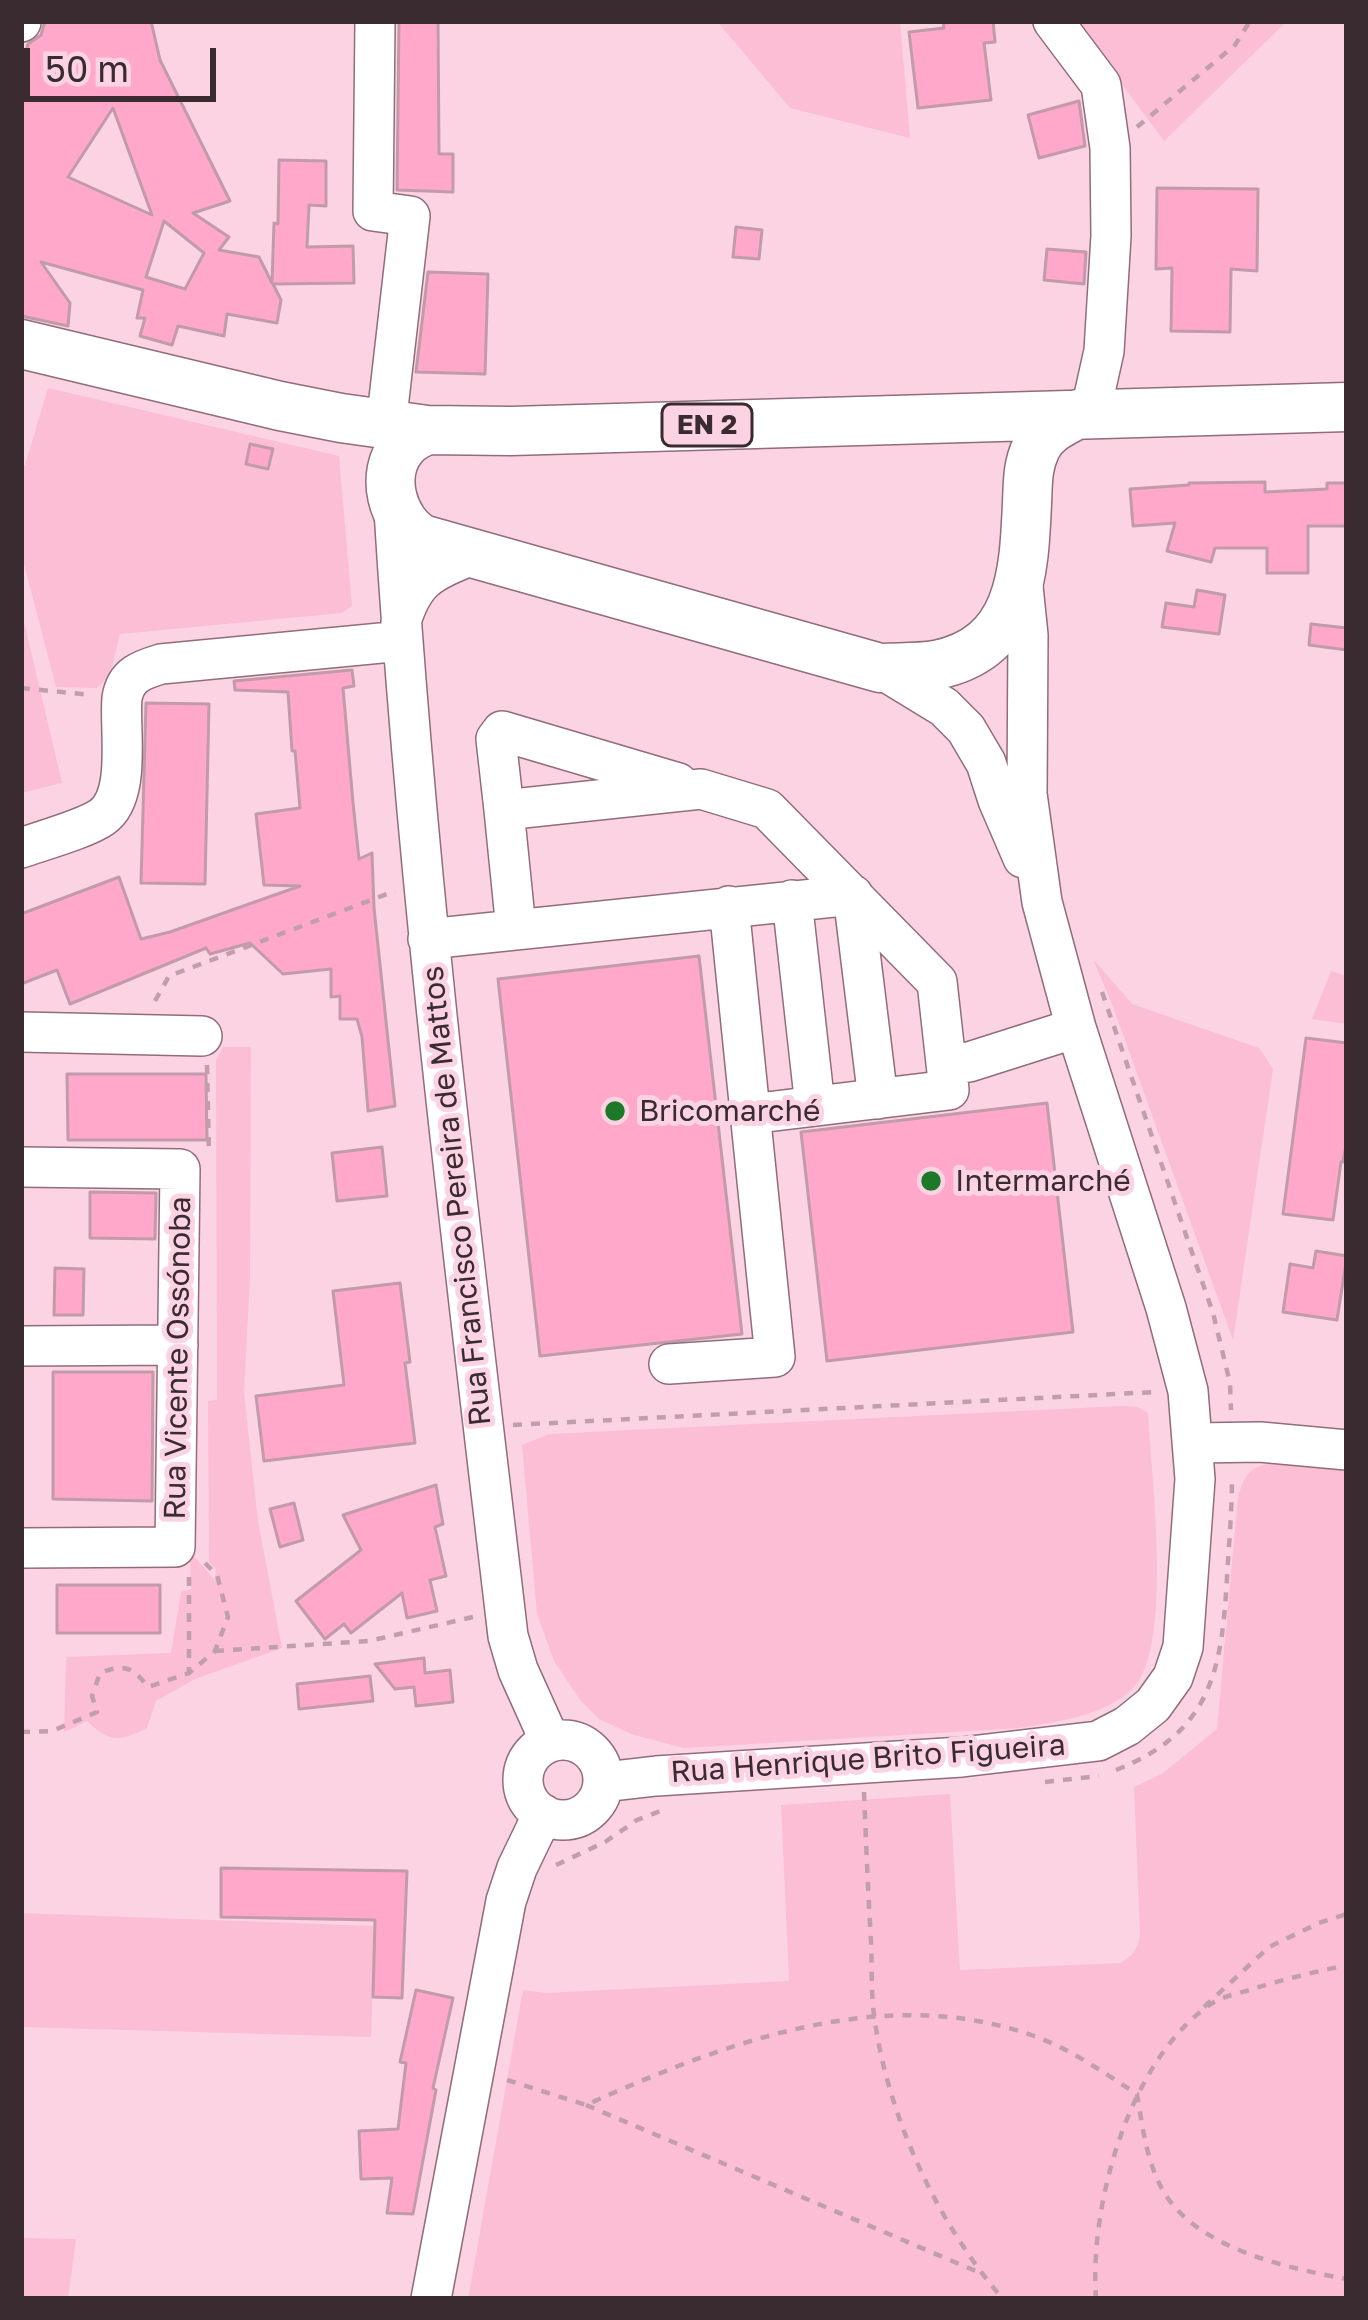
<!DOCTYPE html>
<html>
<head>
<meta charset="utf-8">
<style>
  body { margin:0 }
  #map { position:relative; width:1368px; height:2320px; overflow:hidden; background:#fcd3e2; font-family:"Golos Text",sans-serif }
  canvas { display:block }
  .frame { position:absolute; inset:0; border:24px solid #3a2b30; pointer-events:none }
  .scale { position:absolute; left:24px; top:48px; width:192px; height:54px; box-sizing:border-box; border:6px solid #3a2b30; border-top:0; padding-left:15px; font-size:36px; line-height:42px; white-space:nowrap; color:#3a2b30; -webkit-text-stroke:9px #fcd3e2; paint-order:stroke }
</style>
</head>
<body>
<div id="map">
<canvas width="1368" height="2320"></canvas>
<div class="frame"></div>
<div class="scale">50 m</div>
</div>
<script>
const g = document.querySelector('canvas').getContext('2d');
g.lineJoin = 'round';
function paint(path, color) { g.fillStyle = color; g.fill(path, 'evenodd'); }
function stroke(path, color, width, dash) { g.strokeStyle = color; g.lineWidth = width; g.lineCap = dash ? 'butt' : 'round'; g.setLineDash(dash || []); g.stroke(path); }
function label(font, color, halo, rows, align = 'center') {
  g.font = font + ' "Golos Text",sans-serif'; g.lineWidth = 10; g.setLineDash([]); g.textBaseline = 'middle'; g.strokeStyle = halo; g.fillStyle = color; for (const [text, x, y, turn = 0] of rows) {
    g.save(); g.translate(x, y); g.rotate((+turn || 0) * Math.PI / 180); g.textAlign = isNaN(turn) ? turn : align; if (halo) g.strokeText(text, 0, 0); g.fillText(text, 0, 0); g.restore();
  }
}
const green = new Path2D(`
  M717,21h183l10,117 -120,-30z
  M1075,21h212l-123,120z
  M48,388l291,68 13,150 -10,7 -222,21 -10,41 -13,13 -41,-1 -35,-135v-85l4,-2z
  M21,609l41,174 -41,10z
  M1093,959l39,45 127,44 14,21 -40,271 -121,-336z
  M1331,971l16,5v48l-35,-5z
  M223,1047h28l-1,231 -6,115 14,128 24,127 -87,31 -39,22 -9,27c-28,14 -37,15 -60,-7l-23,11 2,-75 105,-4 10,-61 10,-3 -1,-37 25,28 1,-11 -7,-7 -1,-161 9,-1 -1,-339z
  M1121,1406l16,1 11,6c3,61 26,233 -15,275 -29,29 -76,33 -113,40l-336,20 -50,-13 -35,-16 -19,-19 -26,-39 -17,-47 -15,-169 27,-11z
  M1276,1463l71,8v828h-879l55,-309 23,3 243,-12 -8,-176 169,-11 10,176 160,-7c12,-6 17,-13 20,-26l-6,-150 28,-13 55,-45 21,-232c7,-23 12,-32 38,-34z
  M21,1913l354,13 -4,111 -350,-10z
  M21,2238l55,1 -8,60h-47z`);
const building = new Path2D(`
  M45,21h106l9,39 70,141 -37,12 36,24 -10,13 40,7 13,26 2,-60 4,1 1,-64 47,1v45l-17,-1 -2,42 46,-1 1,37 -81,1 8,16 -4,23 -50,-9 -3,22 -46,-10 -6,19 -32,-9 5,-18h-8l6,-28 -102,-28 29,41 -2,23 -47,-10v-201l3,-56 4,-15 13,-9zM113,108l39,107 -84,-38zM164,221l40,32 -19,36 -39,-12z
  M399,21h39l1,133h14v38l-56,-2z
  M943,21h50l2,21 -11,1 7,57 -73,8 -9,-76 35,-4z
  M1079,101l6,45 -46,12 -11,-43z
  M1157,188l101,1 -1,82 -26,-2 -1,63 -59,-1 1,-63 -16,1z
  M736,227l26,3 -3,29 -26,-2z
  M1047,249l39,3 -2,32 -40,-4z
  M428,272l60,2 -3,100 -69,-2z
  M250,444l23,5 -5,20 -22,-5z
  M1265,482v10l62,-3v-6h20v43h-39v47h-41v-25h-52l-4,14 -44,-11 8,-28 -42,3 -3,-37 59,-4v-2z
  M1197,590l28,5 -6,39 -57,-7 4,-24 28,4z
  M1311,624l36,4v22l-38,-5z
  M352,670l2,16 -11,2 10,115 6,56 13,-6 2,55 21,198 -27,5 -6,-74 -5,-18h-17v-23l-9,1v-28l-48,5 -33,-31 -40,11 -4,-6 -136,56 -13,-34 -36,14v-70l98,-37 22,62 29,-7 130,-46 -36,-1 -8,-71 44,-6 -5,-57h-3l-4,-59 -53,-2 -1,-9z
  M146,703l63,1 -4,180 -64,-1z
  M699,956l43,378 -202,22 -42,-377z
  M1306,1038l41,5v97l-4,22h-2l-8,58 -50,-6z
  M67,1074h139l1,66h-139z
  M1047,1103l26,229 -246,29 -26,-229z
  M382,1147l5,49 -50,5 -5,-48z
  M90,1192l66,1 -1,46 -65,-1z
  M1316,1251l31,5 -10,64 -54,-8 7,-48 23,4z
  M55,1268l29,1 -1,46h-29z
  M400,1283l10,79 -5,1 10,80 -151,18 -8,-65 88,-11 -11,-94z
  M53,1372h100l-1,129 -99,-2z
  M436,1485l7,39 -8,3 11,49 -16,4 7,31 -30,7 -5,-25 -51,40 -7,-9 -19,15 -29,-38 65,-51 -18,-35z
  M294,1503l9,37 -23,7 -10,-38z
  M57,1585h103v48h-103z
  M424,1658l1,15 25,-3 3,32 -37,4 -2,-19 -19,2 -20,-25z
  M370,1676l3,25 -74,8 -2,-25z
  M221,1868l186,3 -5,127 -29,-1 2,-77 -154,-3z
  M416,1990l37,8 -20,90 3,2 -23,124 -26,-1 5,-35 -31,1 -2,-48 39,-2 8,-66 -6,-1z`);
const path = new Path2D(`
  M1137,127l98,-82 15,-24
  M21,688l71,7
  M1102,992l111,321 17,70 1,27
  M155,1001l14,-25 226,-85
  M207,1065l2,90
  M513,1425l642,-33
  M189,1577v96
  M215,1651l154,-10 104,-24
  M21,1732l31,-1 45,-19 -5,-16 8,-23c24,-9 32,-7 48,14l41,-14 26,-22 13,-34 -11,-42 -14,-14
  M1116,1770c95,-37 106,-100 111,-193 2,-34 5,-67 5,-101
  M1045,1782l54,-6
  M864,1792c2,50 4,99 7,149 1,24 0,50 3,74 13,100 63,208 129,284
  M556,1865l49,-23 32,-22 26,-10
  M1204,2007l65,-60 50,-24 28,-9
  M507,2080l79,25c138,-62 297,-123 448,-69 37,13 70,37 103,58 5,30 9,63 23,91 30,62 126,83 187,94
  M586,2105l392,167
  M1096,2299c-7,-95 34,-243 118,-297 10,-6 23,-8 35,-12 32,-10 65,-18 98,-25`);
const minor = new Path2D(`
  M375,21l-2,190 37,5 -24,209
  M1053,21l48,64 9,63 1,88 -7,115 -14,63
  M21,22v-1
  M394,510c23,376 70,751 114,1126l10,34 32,71
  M401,622c13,-44 30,-50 71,-67
  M880,668l64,39 22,22 20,34 12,37 25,58
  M504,810l-8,-71 6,-8 176,52
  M21,848c20,-7 66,-20 81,-31 30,-21 17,-87 20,-119 4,-23 19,-28 39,-34l241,-23
  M853,895l25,204
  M792,900l23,206
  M516,929l-12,-119 197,-21 66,20 170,173 12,108 -199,24
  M428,939l425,-44
  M21,1032l181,4
  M946,1064l23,-2 107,-34
  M21,1167l159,2 -5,378 -154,1
  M21,1346l157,-1
  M669,1364l106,-7 -46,-451
  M1195,1443l65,-1 87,8
  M523 1780a40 40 0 1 1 80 0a40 40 0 1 1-80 0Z
  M604,1782l52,-6 306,-19 136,-16 29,-15 26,-21 20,-28 10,-30 12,-168 -7,-88 -22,-83 -90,-280 -34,-126 -15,-108 1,-159 -6,-58
  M431,2299l75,-398 11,-33 26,-54`);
const major = new Path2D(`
  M21,344l259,62 61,12 86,12 84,1 836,-24
  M427,430c-9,4 -18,8 -24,16 -24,28 -11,76 19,93l458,129c18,-1 38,0 56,-3 85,-17 88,-92 91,-162 1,-19 0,-37 9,-55 8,-18 25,-25 42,-34`);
const markers = [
  [615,1111,12,"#1c7928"],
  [931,1181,12,"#1c7928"]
];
const shields = [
  [707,425,90]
];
const shieldNames = [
  ["EN 2",707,425]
];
const poiNames = [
  ["Bricomarché",639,1111],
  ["Intermarché",955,1181]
];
const streetNames = [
  ["Rua Francisco Pereira de Mattos",457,1196,-96],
  ["Rua Vicente Ossónoba",178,1358,-89],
  ["Rua Henrique Brito Figueira",868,1759,-4]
];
paint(green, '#fbbed4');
paint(building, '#ffa8ca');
stroke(building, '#c19ba9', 3);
stroke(minor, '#906d7a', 42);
stroke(major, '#906d7a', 51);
stroke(path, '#c09fab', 4.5, [9, 9]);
stroke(minor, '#fff', 39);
stroke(major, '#fff', 48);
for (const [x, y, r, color] of markers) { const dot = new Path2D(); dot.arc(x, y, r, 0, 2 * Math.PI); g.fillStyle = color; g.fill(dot); stroke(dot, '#fcd3e2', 4.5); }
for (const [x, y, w] of shields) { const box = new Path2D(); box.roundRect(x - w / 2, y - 21, w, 42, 9); g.fillStyle = '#fcd3e2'; g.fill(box); stroke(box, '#3a2b30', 3); }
label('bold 27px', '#3a2b30', null, shieldNames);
label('30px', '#3a2b30', '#fcd3e2', poiNames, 'left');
label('30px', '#3a2b30', '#fcd3e2', streetNames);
</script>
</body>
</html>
